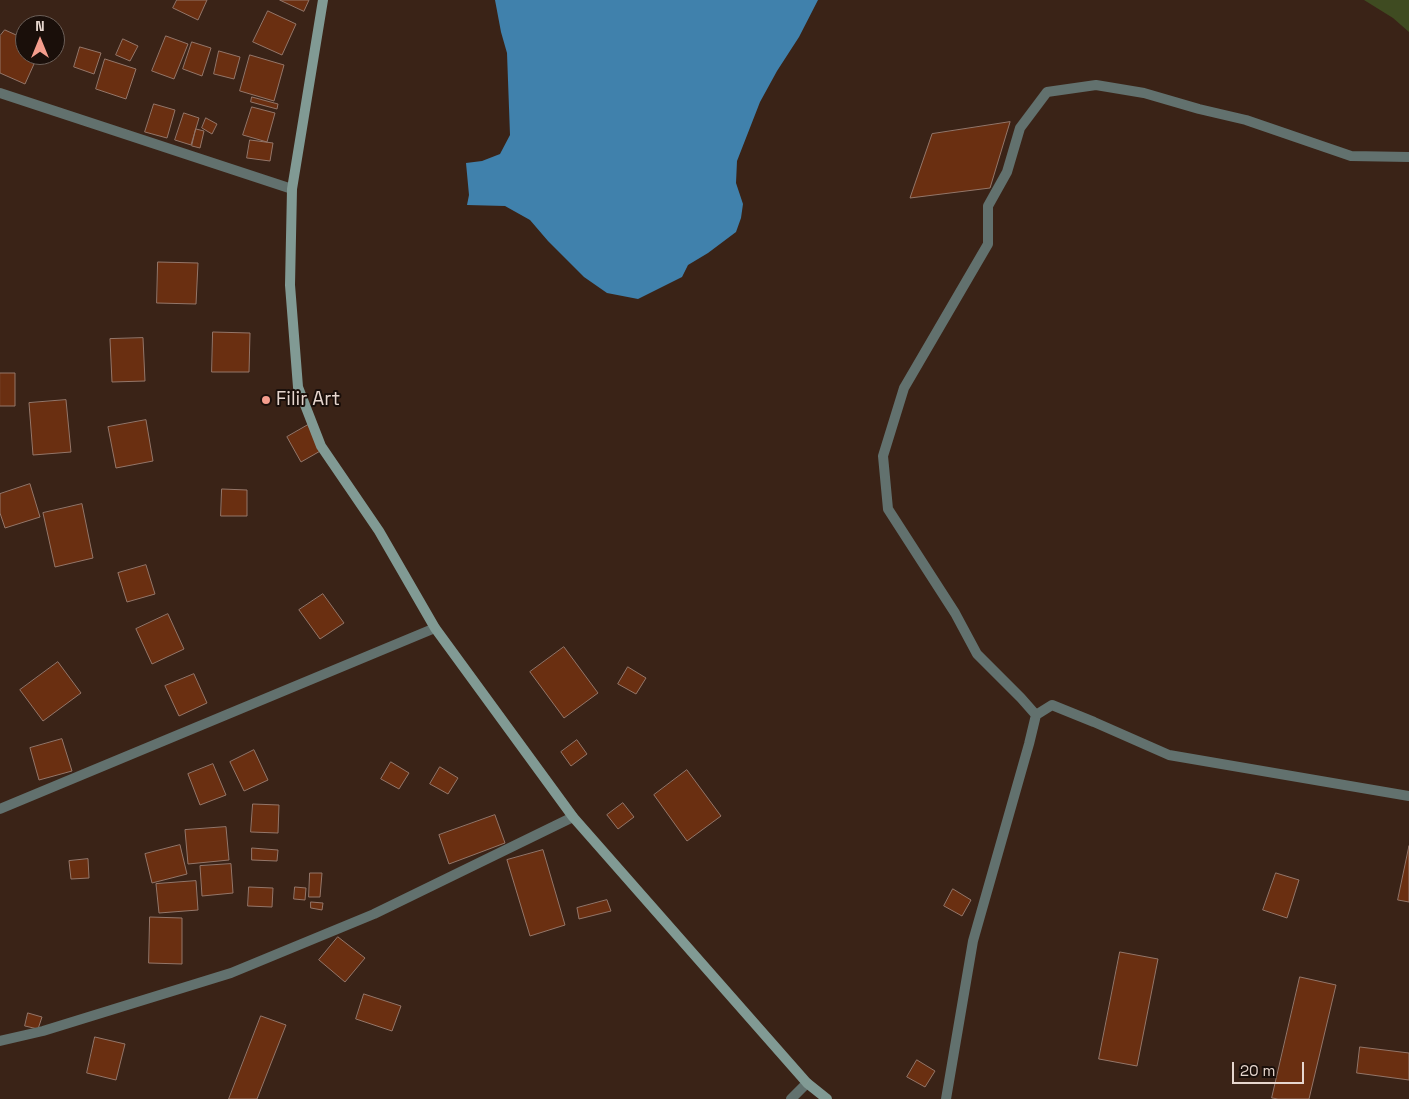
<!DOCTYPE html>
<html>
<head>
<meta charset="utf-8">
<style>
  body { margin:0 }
  #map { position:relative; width:1409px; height:1099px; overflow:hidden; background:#3a2317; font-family:"Space Grotesk",sans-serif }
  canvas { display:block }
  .north { position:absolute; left:15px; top:15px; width:50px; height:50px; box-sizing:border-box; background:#1a0f0a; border:1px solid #6c5f58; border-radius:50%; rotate:0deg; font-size:14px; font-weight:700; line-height:20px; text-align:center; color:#e6d6ce }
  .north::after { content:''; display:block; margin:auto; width:18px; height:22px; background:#f49d8d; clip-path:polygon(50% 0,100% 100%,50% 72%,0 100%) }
  .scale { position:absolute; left:1232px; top:1062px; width:72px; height:22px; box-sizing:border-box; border:2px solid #e6d6ce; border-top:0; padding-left:6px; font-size:15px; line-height:18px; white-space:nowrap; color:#e6d6ce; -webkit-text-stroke:4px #1a0f0a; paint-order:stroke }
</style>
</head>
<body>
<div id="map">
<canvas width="1409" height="1099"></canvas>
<div class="north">N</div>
<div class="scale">20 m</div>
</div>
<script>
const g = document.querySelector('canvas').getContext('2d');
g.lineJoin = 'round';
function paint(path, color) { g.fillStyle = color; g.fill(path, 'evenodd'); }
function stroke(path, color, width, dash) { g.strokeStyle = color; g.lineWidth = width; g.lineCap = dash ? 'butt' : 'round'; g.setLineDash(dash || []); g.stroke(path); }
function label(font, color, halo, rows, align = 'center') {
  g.font = font + ' "Space Grotesk",sans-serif'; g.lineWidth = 4; g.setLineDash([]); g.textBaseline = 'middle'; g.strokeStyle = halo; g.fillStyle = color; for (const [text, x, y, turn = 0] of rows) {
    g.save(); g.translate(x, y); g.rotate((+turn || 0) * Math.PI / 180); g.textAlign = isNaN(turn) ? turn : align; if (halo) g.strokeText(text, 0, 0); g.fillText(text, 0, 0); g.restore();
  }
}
const green = new Path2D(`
  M1364,0h45v32l-16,-14z`);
const water = new Path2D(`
  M495,0h323l-19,37 -22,34 -17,31 -23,59 -1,22 7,21 -2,14 -5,14 -28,21 -20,12 -6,12 -44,22 -31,-6 -23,-16 -36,-36 -18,-21 -25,-14 -38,-1 2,-10 -3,-32 16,-2 18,-7 10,-19 -3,-82 -6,-21z`);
const building = new Path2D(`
  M177,0h30l-9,20 -25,-12z
  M280,0h29l-5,11z
  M268,11l28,13 -14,31 -29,-13z
  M5,30l20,9v16h13l-13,29 -25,-11v-37z
  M166,36l22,8 -14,35 -22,-8z
  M123,39l15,7 -8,15 -14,-6z
  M192,42l19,6 -9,28 -19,-7z
  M80,47l21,6 -7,21 -20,-7z
  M219,51l21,6 -6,22 -20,-5z
  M250,55l34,10 -10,36 -34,-10z
  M105,59l31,10 -10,30 -30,-10z
  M252,97l26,7 -1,5 -26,-7z
  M154,104l21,6 -8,28 -22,-6z
  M252,107l23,6 -8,29 -24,-7z
  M184,113l15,5 -8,27 -16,-5z
  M206,118l11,6 -5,10 -10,-6z
  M1010,122l-20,66 -80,10 22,-64z
  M196,129l8,2 -4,17 -8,-2z
  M250,140l23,3 -3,18 -23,-3z
  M158,262l40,1 -2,41 -39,-1z
  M213,332l37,1 -1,39h-37z
  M143,338l2,43 -33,1 -2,-43z
  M0,373h15v33h-15z
  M66,400l5,52 -38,3 -4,-52z
  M146,420l7,41 -37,7 -8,-41z
  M308,425l14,25 -21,12 -14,-25z
  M30,484l10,33 -35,11 -5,-15v-19z
  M222,489l25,1v26h-26z
  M82,504l11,54 -38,9 -12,-54z
  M146,565l9,29 -28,8 -9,-29z
  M323,594l21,29 -24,16 -21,-29z
  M168,614l16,35 -32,15 -16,-35z
  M564,647l34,46 -34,25 -34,-46z
  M58,662l23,31 -38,28 -23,-31z
  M628,667l18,11 -10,16 -18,-10z
  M194,674l13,29 -28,13 -14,-30z
  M62,739l10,32 -33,9 -9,-32z
  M577,740l10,14 -16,12 -10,-14z
  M254,750l14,30 -24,11 -14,-29z
  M391,762l18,11 -10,16 -18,-10z
  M213,764l13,31 -26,10 -12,-31z
  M440,767l18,11 -10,16 -18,-10z
  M687,770l34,46 -34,25 -33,-46z
  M623,803l11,14 -16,12 -11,-14z
  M253,804l26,1 -1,28 -27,-1z
  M495,815l10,28 -56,21 -10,-29z
  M226,827l3,33 -41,4 -3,-34z
  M180,845l7,29 -35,9 -7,-29z
  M1409,846v56l-11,-2z
  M252,848l26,2 -1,11 -25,-1z
  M543,850l22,75 -35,11 -23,-76z
  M88,859l1,19 -18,1 -2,-18z
  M231,864l2,29 -31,3 -2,-30z
  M310,873h12l-2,24h-11z
  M1276,873l23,7 -12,38 -24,-8z
  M196,881l2,29 -39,3 -3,-29z
  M249,887l24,1 -1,19 -24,-1z
  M295,887l11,1 -1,12 -11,-1z
  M953,889l18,11 -9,16 -18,-10z
  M607,900l4,11 -32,8 -2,-11z
  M311,902l12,1 -1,7 -11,-2z
  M150,917l32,1v46l-33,-1z
  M338,937l27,21 -20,24 -26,-22z
  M1120,952l38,7 -21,107 -38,-7z
  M1300,977l36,8 -27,114h-31l-6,-1z
  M364,994l37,12 -9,25 -36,-12z
  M28,1013l14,4 -4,12 -13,-3z
  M261,1016l25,9 -29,74h-28z
  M95,1037l30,7 -9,36 -29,-7z
  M1360,1047l49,6v27l-52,-7z
  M917,1060l18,11 -10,16 -18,-10z`);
const street = new Path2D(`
  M0,93l292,96
  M1036,715l-15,-17 -44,-44 -22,-41 -67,-104 -5,-53 21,-68 84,-144v-38l19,-34 13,-44 27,-36 49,-7 48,8 55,16 47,11 105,36 58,1
  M0,809l435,-181
  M0,1041l43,-10 188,-58 143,-59 199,-97
  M791,1099l16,-16
  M946,1099l27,-158 56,-197 7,-29 16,-10 42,17 75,33 240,41`);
const secondary = new Path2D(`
  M323,0l-31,189 -2,96 8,102 23,59 58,85 56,97 138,189 234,266 20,16`);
const markers = [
  [266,400,5,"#f49d8d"]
];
const poiNames = [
  ["Filir Art",276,400]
];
paint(green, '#3f4b21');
paint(water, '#4081ac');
paint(building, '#6a2f11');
stroke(building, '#947669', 1);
stroke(street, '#62716e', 10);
stroke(secondary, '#819a94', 10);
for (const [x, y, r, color] of markers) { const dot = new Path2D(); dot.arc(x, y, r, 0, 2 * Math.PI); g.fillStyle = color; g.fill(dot); stroke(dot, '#1a0f0a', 2); }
label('19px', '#e6d6ce', '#1a0f0a', poiNames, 'left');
</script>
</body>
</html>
